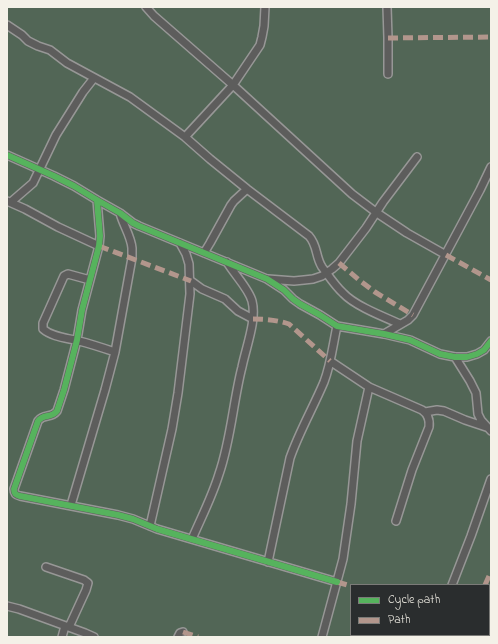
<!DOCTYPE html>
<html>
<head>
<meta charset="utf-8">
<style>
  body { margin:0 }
  #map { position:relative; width:498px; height:644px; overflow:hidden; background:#2b2c2d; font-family:"Indie Flower",sans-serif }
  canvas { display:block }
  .frame { position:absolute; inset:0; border:8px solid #f4f1e8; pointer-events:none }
  .legend { position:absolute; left:350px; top:584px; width:140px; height:52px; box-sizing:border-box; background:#2a2d2e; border:1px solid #7b7b78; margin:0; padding:5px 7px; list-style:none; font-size:12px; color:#f4f1e8 }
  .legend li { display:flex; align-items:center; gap:8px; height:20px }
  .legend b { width:20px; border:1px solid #7b7b78 }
</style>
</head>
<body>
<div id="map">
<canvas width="498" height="644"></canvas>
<div class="frame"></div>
<ul class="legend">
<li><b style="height:5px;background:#56b35d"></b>Cycle path</li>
<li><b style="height:5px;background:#b2968c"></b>Path</li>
</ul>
</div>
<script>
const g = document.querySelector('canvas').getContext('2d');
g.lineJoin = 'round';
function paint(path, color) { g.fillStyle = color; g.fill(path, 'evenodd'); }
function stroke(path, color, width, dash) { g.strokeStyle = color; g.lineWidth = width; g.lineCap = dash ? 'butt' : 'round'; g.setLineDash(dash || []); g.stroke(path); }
const green = new Path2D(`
  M7,7h484v630h-484zM351,585h138v50h-138z`);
const minor = new Path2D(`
  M146,7l8,9 79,69 119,109 25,19 30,20 39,22
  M387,7l1,31v36
  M7,25l15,10 6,6 10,5 12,4 17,13 63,34 55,40 25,22 37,30 62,47c9,10 6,20 13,31 6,8 14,20 21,26 12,13 41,24 57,31
  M185,137l48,-52 27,-40 2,-8 2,-11 1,-19
  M7,155l47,21 20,10 23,14 23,13 13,10 6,3 128,53 17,11 9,9 7,5 20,11 17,11 47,8 26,6 30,14 15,3h12l10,-3 7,-4 7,-9
  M97,200l3,36 -1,10 -17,64 -5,30 -13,50 -7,21c-6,8 -13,2 -19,10l-24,68c0,5 2,6 6,7l98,19 15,4 24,10 180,53
  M7,201l18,8 33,18 41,19
  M11,202l22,-19 23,-48 27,-43 11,-14
  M204,253l6,-10 21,-38 3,-4 13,-12
  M268,279l26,2 10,-1 9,-1 9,-3 10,-7 7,-6 27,-35 17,-26 34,-45
  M90,280l-22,-6 -4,2 -21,47v6c9,8 24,9 36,12 12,3 24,7 36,11
  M191,281l11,8 23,10 13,12 15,8
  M384,334l24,-14 5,-5 67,-125 11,-23
  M455,357l15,24 6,12 2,21 3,6 10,11
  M330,361l39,26 53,23c6,4 8,9 7,17l-17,43 -16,51
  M425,412l12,-2 7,1 21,9 21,7
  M71,505l34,-115 10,-38 17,-94c0,-4 0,-7 0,-10 -1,-12 -9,-23 -12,-35
  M150,526l22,-97 6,-36 12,-99 -1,-30 -3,-10 -6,-11
  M192,539c9,-21 20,-42 27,-65 12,-34 14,-72 23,-107 4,-20 15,-47 10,-66 -3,-12 -18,-27 -25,-39
  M268,562l22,-104c9,-26 23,-50 34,-76 7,-18 9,-38 13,-56
  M46,567l38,13 4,3 -2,7 -17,37
  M452,585l19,-49 20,-57
  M7,606l12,3 66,24 9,4
  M62,637l3,-11
  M178,637l2,-4 3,-1
  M322,637l21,-78 8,-55 6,-63 12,-54`);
const quiet = new Path2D(`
  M388,38l103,-1
  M99,246l92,35
  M446,255l45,25
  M339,263l20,17 16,12 38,23
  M253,319c12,0 24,1 36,5l41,37
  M337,582l14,4
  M485,585l4,-9
  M183,632l15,5
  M460,637l1,-2`);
const cycleway = new Path2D(`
  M7,155l47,21 20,10 23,14 23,13 13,10 6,3 128,53 17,11 9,9 7,5 20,11 17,11 47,8 26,6 30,14 15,3h12l10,-3 7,-4 7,-9
  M97,200l3,36 -1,10 -17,64 -5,30 -13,50 -7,21c-6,8 -13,2 -19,10l-24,68c0,5 2,6 6,7l98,19 15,4 24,10 180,53`);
paint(green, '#526656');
stroke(minor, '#979796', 10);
stroke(minor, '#5d5d5c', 7);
stroke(quiet, '#b2968c', 5, [10, 5]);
stroke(cycleway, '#56b35d', 6);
</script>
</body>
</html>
